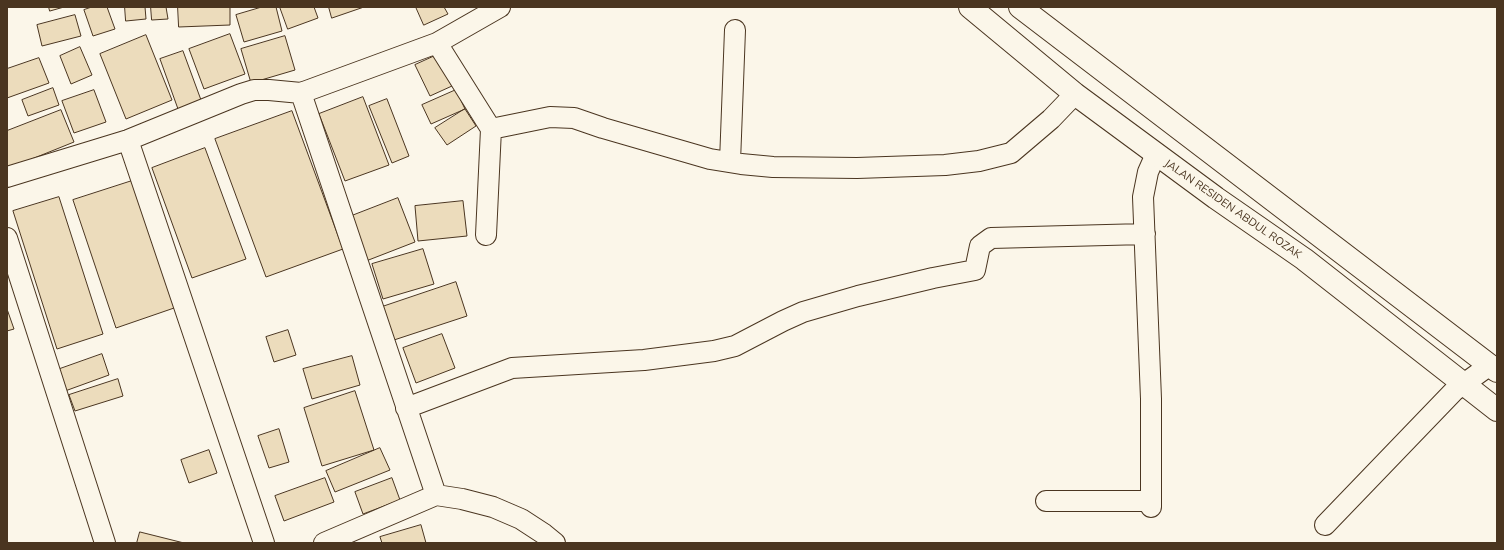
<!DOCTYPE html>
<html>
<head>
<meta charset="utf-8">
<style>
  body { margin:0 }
  #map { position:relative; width:1504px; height:550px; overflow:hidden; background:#fbf6e9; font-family:Mulish,sans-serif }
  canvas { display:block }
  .frame { position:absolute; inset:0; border:8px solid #4a3520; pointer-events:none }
</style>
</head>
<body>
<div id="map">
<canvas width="1504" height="550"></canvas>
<div class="frame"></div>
</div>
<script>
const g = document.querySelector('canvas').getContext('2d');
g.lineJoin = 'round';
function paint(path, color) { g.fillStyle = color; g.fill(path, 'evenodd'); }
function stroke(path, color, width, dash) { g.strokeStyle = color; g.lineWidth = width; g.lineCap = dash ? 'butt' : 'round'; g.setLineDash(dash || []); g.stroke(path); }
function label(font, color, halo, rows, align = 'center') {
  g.font = font + ' Mulish,sans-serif'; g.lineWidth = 3; g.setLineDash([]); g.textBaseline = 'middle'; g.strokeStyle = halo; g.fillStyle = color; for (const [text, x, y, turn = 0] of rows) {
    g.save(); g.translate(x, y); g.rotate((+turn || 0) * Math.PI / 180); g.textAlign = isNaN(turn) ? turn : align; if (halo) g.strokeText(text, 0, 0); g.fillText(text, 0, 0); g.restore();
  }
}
const building = new Path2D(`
  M49,7h15l-14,4z
  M92,7h15l8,22 -22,7 -9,-26z
  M125,7h20l1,12 -20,2z
  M151,7h15l2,12 -16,1z
  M178,7h52v18l-51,2z
  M262,7h14l6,24 -38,11 -8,-27z
  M280,7h34l4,11 -30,11z
  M329,7h35l-32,11z
  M416,7h28l4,7 -24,11z
  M75,15l6,21 -39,10 -5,-21z
  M230,34l15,40 -41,15 -15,-40z
  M146,35l26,65 -46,19 -26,-65z
  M285,36l10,34 -44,13 -10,-34z
  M80,47l12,28 -21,9 -11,-28z
  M183,51l18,49 -23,9 -18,-50z
  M437,55l15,31 -22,10 -15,-31z
  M39,58l10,25 -42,15v-29z
  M53,88l6,17 -31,11 -6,-16z
  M94,90l12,32 -32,11 -12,-32z
  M456,90l9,19 -34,15 -9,-19z
  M363,97l26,68 -44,16 -26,-67z
  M387,99l22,57 -17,7 -23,-57z
  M465,109l11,17 -29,19 -12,-17z
  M61,110l13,32 -67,27v-38z
  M292,111l51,138 -77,28 -51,-138z
  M205,148l41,111 -54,19 -40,-110z
  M135,180l42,127 -61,21 -43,-128z
  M59,197l44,137 -46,15 -44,-138z
  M398,198l17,44 -49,19 -17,-44z
  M463,201l4,35 -49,5 -3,-35z
  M423,249l11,35 -51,15 -11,-35z
  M456,282l11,34 -73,24 -12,-33z
  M7,309l7,20 -7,2z
  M288,330l8,25 -22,7 -8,-25z
  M442,334l13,34 -39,15 -13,-35z
  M102,354l7,21 -44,16 -8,-21z
  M352,356l8,29 -48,14 -9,-30z
  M118,379l5,17 -48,15 -6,-16z
  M355,391l19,59 -52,16 -18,-58z
  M279,429l10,33 -20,6 -11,-32z
  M380,448l10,22 -55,22 -9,-21z
  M209,450l8,23 -28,10 -8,-23z
  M325,478l9,24 -50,19 -9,-25z
  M392,478l8,22 -37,14 -8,-22z
  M421,525l5,18h-44l-2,-6z
  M140,532l44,11h-47z`);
const street = new Path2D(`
  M437,43l54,86 59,-12 24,1 29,10 107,31 31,5 32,3 84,1 88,-3 34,-4 32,-8 40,-34 24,-25
  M301,93l135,402
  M128,140l136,403
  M730,162l5,-132
  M7,177l121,-37 113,-46 13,-4h15l32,3 136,-50 63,-36
  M486,235l5,-106
  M7,238l98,305
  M406,408l106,-40 132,-8 70,-9 21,-5 48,-25 20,-9 55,-16 75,-18 42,-8 5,-24 11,-8 154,-4
  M1046,501h105
  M1151,507v-108l-8,-202 5,-25 8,-18
  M1325,525l129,-134 36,-26
  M324,543l112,-48 26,4 31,8 28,12 23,15 11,9`);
const highway = new Path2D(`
  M970,7l105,87 141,104 88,61 193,151
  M1020,7l477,364`);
const streetNames = [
  ["JALAN RESIDEN ABDUL ROZAK",1233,209,35]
];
paint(building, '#ecdcbc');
stroke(building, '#4a3520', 1);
stroke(street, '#4a3520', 22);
stroke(highway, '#4a3520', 24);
stroke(street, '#fbf6e9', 20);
stroke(highway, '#fbf6e9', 22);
label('11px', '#4a3520', '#fbf6e9', streetNames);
</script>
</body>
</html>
